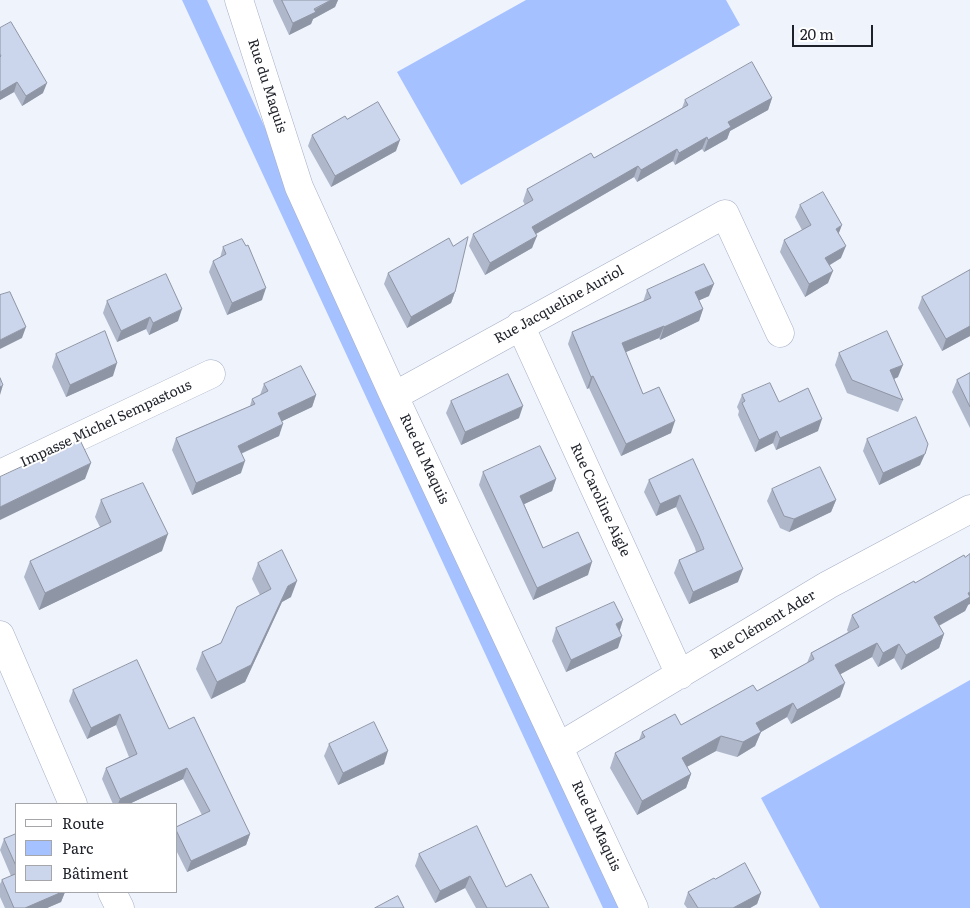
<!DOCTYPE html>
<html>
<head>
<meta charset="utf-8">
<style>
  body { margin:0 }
  #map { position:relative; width:970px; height:908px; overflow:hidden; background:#eff3fc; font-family:Literata,serif }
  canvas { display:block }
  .legend { position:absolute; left:15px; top:803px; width:162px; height:90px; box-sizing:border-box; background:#fff; border:1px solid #a5a6a9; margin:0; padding:6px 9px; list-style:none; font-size:15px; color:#1e2129 }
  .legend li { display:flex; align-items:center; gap:10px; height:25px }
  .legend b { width:25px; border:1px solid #a5a6a9 }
  .scale { position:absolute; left:792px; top:25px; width:81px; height:22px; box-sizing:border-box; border:2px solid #1e2129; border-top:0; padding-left:6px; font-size:15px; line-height:18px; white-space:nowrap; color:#1e2129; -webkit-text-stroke:4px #fff; paint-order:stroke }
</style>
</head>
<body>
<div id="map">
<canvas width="970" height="908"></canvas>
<ul class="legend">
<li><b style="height:6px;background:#fff"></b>Route</li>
<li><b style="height:14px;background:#a6c1ff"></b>Parc</li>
<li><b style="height:14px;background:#cbd5eb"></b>Bâtiment</li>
</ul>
<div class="scale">20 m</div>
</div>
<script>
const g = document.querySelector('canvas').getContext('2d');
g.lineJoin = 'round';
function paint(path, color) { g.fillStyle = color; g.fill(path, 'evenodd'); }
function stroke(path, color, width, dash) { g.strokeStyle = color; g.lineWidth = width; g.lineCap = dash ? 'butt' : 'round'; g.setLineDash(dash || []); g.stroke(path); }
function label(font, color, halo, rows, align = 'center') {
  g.font = font + ' Literata,serif'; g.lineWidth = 4; g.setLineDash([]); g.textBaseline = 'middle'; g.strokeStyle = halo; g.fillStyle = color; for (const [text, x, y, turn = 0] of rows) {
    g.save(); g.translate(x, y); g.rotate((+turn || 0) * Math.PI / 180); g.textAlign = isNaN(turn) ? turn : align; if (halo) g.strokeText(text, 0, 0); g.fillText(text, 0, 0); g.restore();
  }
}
const green = new Path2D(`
  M182,0h25l69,152 349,756h-22z
  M526,0h200l14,25 -279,160 -64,-113z
  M970,680v228h-150l-59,-110z`);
const minor = new Path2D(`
  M239,0l60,187 95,209 240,512
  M520,325l160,350
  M394,396l331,-182 55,119
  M0,474l211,-100
  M0,635l73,169
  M560,746l268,-161 142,-76
  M112,892l8,16`);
const wall = new Path2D(`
  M273,0h65l-3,7 -22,12 -2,5 -22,11 -16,-34z
  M0,28l43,65 -21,13 -8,-14 -14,8z
  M772,98l-4,12 -38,21 -3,8 -23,13 -2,-3 -27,16 -2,-4 -36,21 -3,-5 -98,57 -4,14 -47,27 -16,-29 4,-12 52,-29 -2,-4 4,-12 67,-31 88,-50 3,-8z
  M347,119l49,32 -65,36 -23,-41 4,-11z
  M800,205l39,29 2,24 -11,7 -2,18 -23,14 -25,-45 4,-12 18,-10 -7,-13z
  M246,246l16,54 -35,15 -18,-43 4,-11 7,-3 3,-11z
  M970,270v66l-28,15 -24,-43 4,-11z
  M388,273l67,19 -4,11 -44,25 -23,-44z
  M647,290l62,6 -10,4 4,9 -4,12 -39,19 -1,-2 -34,14 18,42 28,39 -50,23 -32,-68 -2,1 -19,-45 4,-12 71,-30z
  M107,301l71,20 -29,14 -3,-6 -29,13 -14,-29z
  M839,353l59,24 -4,2 9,21 -5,12 -51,-19 -12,-28z
  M56,354l57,22 -47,21 -14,-30z
  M970,373v55l-18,-36 5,-12z
  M264,384l52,11 -4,12 -30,14 -3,15 -38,18v19l-49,22 -20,-45 4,-12 74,-32 2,-7 8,-4z
  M742,395l37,7 39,29 -42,19 -3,-7 -18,9 -17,-37 1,-4 -2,-4z
  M451,401l68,17 -58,27 -15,-32z
  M867,439l53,26 -41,20 -16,-34z
  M693,459l45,123 -49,22 -15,-31 5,-13 17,-8 -1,-4 -19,-41 -20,9 -12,-24 5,-12z
  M483,472l73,7 -4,12 -28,13 19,44 45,27 -55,25 -54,-115z
  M772,489l64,11 -5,12 -42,20 -9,-4 -13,-27z
  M101,500l61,51 -123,59 -15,-33 6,-16 70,-34 -5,-10z
  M258,563l33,34 -9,5 -37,80 -34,17 -15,-30 6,-17 19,-9 39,-48 -8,-16z
  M915,583l53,22 -3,6 -26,15 5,8 -5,14 -38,22 -7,-12 -16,9 -6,-10 -32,17v23l-49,27 -4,-7 -26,15 -6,14 -18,11 -21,-6 -29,16 4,7 -5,14 -49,27 -27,-47 5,-15 24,-13 3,-8 39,-7 76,-34 50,-28 4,-10 37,-21 -1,-2 5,-15z
  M556,628l64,2 -2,18 -52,24 -14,-31z
  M73,690l96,39 81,105 -4,11 -59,27 -11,-22v-23l26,-12 -19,-36 -54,25h-16l-11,-25 4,-11 23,-11 -13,-32 -29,14 -18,-38z
  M329,744l55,20 -46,21 -14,-29z
  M16,834v58h49l-4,10 -14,6h-42l-5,-11v-13l2,-4 9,-4 -11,-26 4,-11z
  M419,854l87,33 43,21h-73l-11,-20 -30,15 -20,-37z
  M715,879l46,14 -4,11 -7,4h-63l-3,-4 4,-12z`);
const shadedWall = new Path2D(`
  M331,0h7l-3,7 -22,12 -2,5 -22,11 4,-12z
  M17,82l-3,10 -14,8v-8z
  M47,83l-4,10 -21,13 4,-10z
  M772,98l-4,12 -38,21 -3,8 -23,13 4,-12 20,-18z
  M707,137l-5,12 -27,16 4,-12z
  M400,140l-4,11 -65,36 4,-11z
  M677,149l-4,12 -36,21 4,-12z
  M638,166l-4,11 -107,62 5,-12z
  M842,225l-5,13 -1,-9z
  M537,236l-5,12 -47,27 5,-12z
  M846,246l-5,12 -20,12 4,-12z
  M833,271l-5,12 -23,14 4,-13z
  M714,284l-5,12 -18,8 4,-12z
  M266,288l-4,12 -35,15 5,-12z
  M455,292l-4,11 -44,25 4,-11z
  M182,309l-4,12 -29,14 4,-12z
  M703,309l-4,12 -39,19 4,-13z
  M150,317l-4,12 -29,13 4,-11z
  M664,326l-5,12 -42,18 5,-13z
  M970,326v10l-28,15 4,-12z
  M26,327l-4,11 -22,11v-9z
  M117,363l-4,13 -47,21 4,-12z
  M903,365l-5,12 -13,6 5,-13z
  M593,376l-4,12 -2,1 4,-12z
  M3,385l-3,10v-8z
  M316,395l-4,12 -38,18 4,-12z
  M523,406l-4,12 -58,27 4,-13z
  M822,419l-4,12 -42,19 4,-12z
  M675,421l-4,12 -50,23 5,-12z
  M283,424l-4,12 -46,21 5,-11z
  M777,431l-4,12 -18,9 4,-12z
  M925,454l-5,11 -41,20 4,-12z
  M245,461l-4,12 -49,22 4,-12z
  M91,463l-6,16 -85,41v-13z
  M556,479l-4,12 -36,17 4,-12z
  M680,495l-4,12 -20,9 4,-12z
  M836,500l-5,12 -42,20 5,-13z
  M168,534l-6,17 -123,59 6,-17z
  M592,562l-4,13 -55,25 4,-12z
  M743,569l-5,13 -49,22 4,-12z
  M297,581l-6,16 -9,5 -37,80 -34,17 6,-17 71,-96z
  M970,592v12l-2,1 -3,6 -36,20 5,-14z
  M623,620l-4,13 -3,-9z
  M944,634l-5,14 -38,22 5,-15z
  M622,636l-4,12 -52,24 5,-12z
  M877,643l-5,14 -42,23 5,-15z
  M899,644l-5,14 -16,9 5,-14z
  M845,683l-5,14 -49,27 6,-14z
  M793,703l-6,14 -26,15 -6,14 -18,11 6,-15 13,-19z
  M120,714l-4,11 -29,14 4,-11z
  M721,736l-5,15 -39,21 5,-14z
  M388,751l-4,13 -46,21 5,-12z
  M187,768l-4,11 -54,25h-11l2,-5z
  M691,774l-5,14 -49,27 5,-14z
  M250,834l-4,11 -59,27 4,-11z
  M470,876l-5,12 -30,15 5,-12z
  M62,892h3l-4,10 -14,6h-22z
  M761,893l-4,11 -7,4h-17z`);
const building = new Path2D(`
  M282,0h49l-17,9 2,3 -23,11z
  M11,22l36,61 -21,13 -9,-14 -17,10v-35l1,-1 -1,-2v-26z
  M752,62l20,36 -44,24 3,5 -23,13 -1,-3 -28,16 -2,-4 -36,21 -3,-4 -106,61 5,9 -47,27 -17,-29 60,-34 -6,-11 64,-36 3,5 94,-53 -3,-5z
  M378,102l22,38 -65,36 -23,-41 33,-19 2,3z
  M823,192l19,33 -6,4 10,17 -21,12 8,13 -24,13 -25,-44 27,-15 -11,-20z
  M468,237l-13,55 -44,25 -23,-44 61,-35 4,8z
  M242,239l4,7 2,-1 18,43 -34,15 -19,-42 13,-7 -3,-7z
  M704,264l10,20 -19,8 8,17 -39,18v-1l-42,17 21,51 16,-7 16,34 -49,23 -33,-68 -2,1 -19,-45 79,-34 -4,-8z
  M970,270v56l-24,13 -24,-42z
  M166,274l16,35 -29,14 -3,-6 -29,14 -14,-30z
  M10,292l16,35 -26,13v-45z
  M105,331l12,32 -47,22 -14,-31z
  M887,331l16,34 -13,5 13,30 -51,-20 -13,-27z
  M301,366l15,29 -38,18 5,11 -45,22 7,15 -49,22 -20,-45 79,-34 -3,-5 16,-8 -4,-7z
  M970,373v34l-13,-27z
  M508,374l15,32 -58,26 -14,-31z
  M0,378l3,7 -3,2z
  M770,383l9,19 29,-14 14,31 -42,19 -3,-7 -18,9 -17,-37 3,-2 -3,-6z
  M916,417l12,27 -3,10 -42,19 -16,-34z
  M80,440l11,23 -91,44v-30z
  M540,446l16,33 -36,17 23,52 35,-16 14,30 -55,26 -54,-116z
  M693,459l50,110 -50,23 -14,-32 25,-11 -5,-13 -19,-41 -20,9 -11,-24z
  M820,467l16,33 -42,19 -10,-3 -12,-27z
  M143,483l25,51 -123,59 -15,-32 81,-39 -10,-22z
  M282,550l15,31 -9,5 -37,79 -34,17 -15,-30 19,-9 16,-36 34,-18 -13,-26z
  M970,554v38l-2,1 2,4 -36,20 10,17 -38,21 -7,-11 -16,9 -6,-10 -42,22 10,18 -48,27 -4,-7 -37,20 5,9 -18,10 -22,-6 -39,22 9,16 -49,27 -27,-48 30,-16 -3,-5 33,-18 6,11 72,-40 4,6 57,-32 -3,-6 48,-26 -7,-12 62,-34 1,2 49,-28 1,2z
  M614,602l9,18 -7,4 6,12 -51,24 -15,-32z
  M137,660l32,69 25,-12 56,117 -59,27 -15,-31v-3l34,-16 -23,-43 -67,31 -14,-31 31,-14 -17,-40 -29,14 -18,-38z
  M374,722l14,29 -45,22 -14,-29z
  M477,826l29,61 25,-13 18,34h-62l-17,-32 -30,15 -21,-37z
  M16,834v32l-12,-27z
  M745,863l16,30 -28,15h-35l-10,-16 26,-14 1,1z
  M16,874v18h46l-37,16h-11l-12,-28z
  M398,896l6,12h-29z`);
const streetNames = [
  ["Rue du Maquis",267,86,72],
  ["Rue Jacqueline Auriol",559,305,-29],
  ["Impasse Michel Sempastous",106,424,-25],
  ["Rue du Maquis",424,459,65],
  ["Rue Caroline Aigle",600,500,65],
  ["Rue Clément Ader",763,625,-31],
  ["Rue du Maquis",596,826,65]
];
paint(green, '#a6c1ff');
stroke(minor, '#a6afc5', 29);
stroke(minor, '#fff', 28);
paint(wall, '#afb7ca');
paint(shadedWall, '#8e95a4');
paint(building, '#cbd5eb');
stroke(building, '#8e95a4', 1);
label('14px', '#1e2129', '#fff', streetNames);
</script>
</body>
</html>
